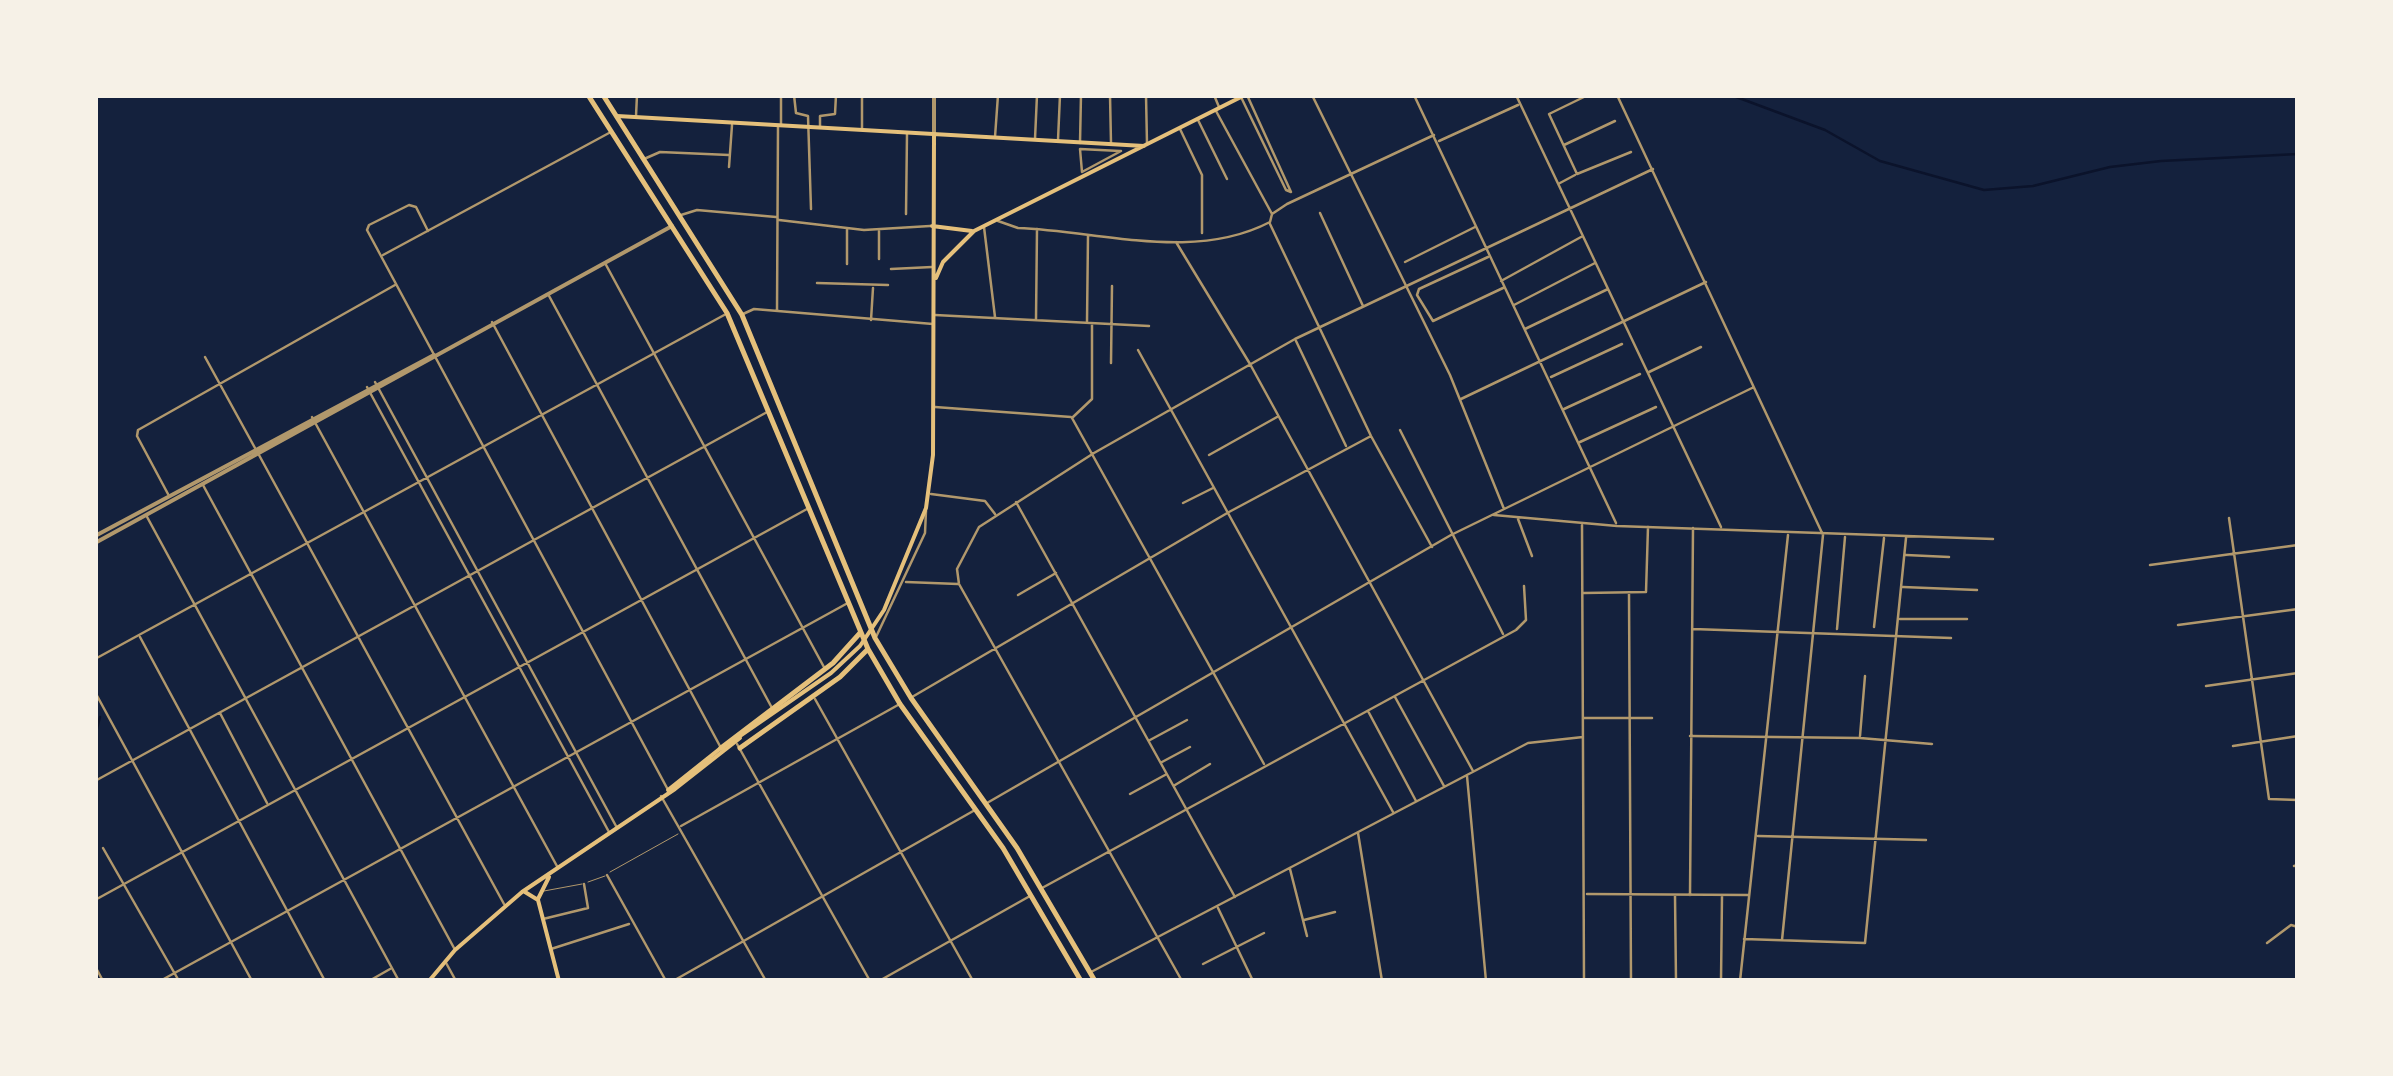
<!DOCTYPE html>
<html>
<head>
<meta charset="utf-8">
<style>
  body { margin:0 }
  #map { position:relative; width:2393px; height:1076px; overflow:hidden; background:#14213d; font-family:Ubuntu,sans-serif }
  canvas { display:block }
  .frame { position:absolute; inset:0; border:98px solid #f6f1e7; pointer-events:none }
</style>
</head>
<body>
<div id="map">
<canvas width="2393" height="1076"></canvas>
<div class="frame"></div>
</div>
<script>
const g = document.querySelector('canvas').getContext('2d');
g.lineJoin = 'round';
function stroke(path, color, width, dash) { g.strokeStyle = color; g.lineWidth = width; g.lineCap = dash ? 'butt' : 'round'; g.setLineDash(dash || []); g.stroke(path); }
const stream = new Path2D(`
  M1731,95l94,35 55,31 104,29 49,-4 77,-19 51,-6 137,-7
  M95,736l5,-19`);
const service = new Path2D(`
  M610,872l68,-38
  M588,882l17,-6
  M544,891l38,-7`);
const pedestrian = new Path2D(`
  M1080,149l40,2h1l-39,21z`);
const minor = new Path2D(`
  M781,95v29
  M794,95l2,18 12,3 3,93
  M1110,95l1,48
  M1146,95l1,49
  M1214,95l5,12
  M1312,95l138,280 54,134
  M1414,95l202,428
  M1516,95l205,432
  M1588,95l-39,19 28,60 54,-22
  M1617,95l206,440 -41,405
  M1241,97l45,93 5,2 -44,-97
  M1216,111l56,103
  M636,116l1,-21
  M1198,120l29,59
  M820,127v-11l15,-2 1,-19
  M862,128v-33
  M1180,129l22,46v58
  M995,137l3,-42
  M1035,139l2,-44
  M1058,140l2,-45
  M1439,141l79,-36
  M1080,143l1,-48
  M1564,145l51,-24
  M644,159l16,-7 69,3
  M729,167l3,-42
  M1560,183l15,-8
  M1320,213l43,93
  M906,214l1,-80
  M681,215l16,-5 79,7
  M779,220l85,10 66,-4
  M998,221l20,7c83,3 175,34 252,-6l2,-8 15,-10 147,-69
  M1270,224l101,212 61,111
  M984,227l11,90
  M847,229v35
  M428,231l-12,-24 -7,-2 -40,20 -2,5 300,558
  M879,231v28
  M1176,242l74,122 223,407
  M383,255l226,-122
  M1488,257l-69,32 -2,6 16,26 70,-33
  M1405,262l70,-35
  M605,263l220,406
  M891,269l41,-2
  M1501,281l80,-44
  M817,283l71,2
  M548,294l224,414
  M1514,305l81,-42
  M777,311l1,-186
  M743,314l11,-5 179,15
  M935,315l214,11
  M1036,319l1,-90
  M871,320l2,-32
  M492,322l229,426
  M1087,322l1,-87
  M1525,329l83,-40
  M1296,341l50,105
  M1138,350l255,462
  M205,357l50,91
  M1111,363l1,-77
  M1649,372l52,-25
  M1551,377l71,-33
  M375,382l241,444
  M367,387l242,445
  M1461,399l245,-117
  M935,407l136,10
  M1564,409l76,-35
  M312,417l246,451
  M1073,417l19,-18v-75
  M1072,418l192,346
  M1400,430l103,204
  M1580,442l76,-35
  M259,455l245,449
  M1209,455l68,-38
  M203,485l251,463
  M168,494l-31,-58 1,-6 257,-145
  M931,494l54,7 10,13
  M1016,502l219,395
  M1183,503l30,-15
  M146,515l253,466
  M1494,515l123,11 376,13
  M2229,518l40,281 29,1
  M1518,519l14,37
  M1582,525l2,456
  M1906,555l43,2
  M2150,565l148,-20
  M906,582l52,2
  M1903,587l74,3
  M1584,593l62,-1 2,-65
  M1629,593l2,388
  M1018,595l38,-22
  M1900,619h67
  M2178,625l120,-16
  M1874,627l10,-89
  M1693,629l258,9
  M1837,629l8,-92
  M140,637l185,344
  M876,637l49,-104 1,-22
  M95,659l631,-345
  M2206,686l92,-13
  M95,692l157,289
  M912,697l317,-185 142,-76
  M1395,697l49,89
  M815,699l158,282
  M1368,711l48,90
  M220,713l47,90
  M1583,718h69
  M1690,736l170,2 72,6
  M1860,736l5,-60
  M1150,740l37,-20
  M737,744l133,237
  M2233,746l65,-10
  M1162,762l28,-15
  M1467,776l19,205
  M95,781l674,-370
  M1175,785l35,-21
  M1130,794l35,-19
  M661,796l105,185
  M987,803l464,-268 301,-147
  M681,826l217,-121
  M1358,833l24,148
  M1758,836l168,4
  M103,848l76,133
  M2294,866l4,-1
  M1290,869l17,67
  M607,875l59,106
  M1042,888l474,-258 10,-10 -2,-34
  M1587,894l162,1
  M1690,895l3,-367
  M1675,896l1,85
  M95,900l712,-391
  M1218,908l35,73
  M543,919l45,-11 -4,-24
  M1304,920l31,-8
  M1744,939l121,4 41,-405
  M2267,943l24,-18 7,2
  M551,949l78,-25
  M445,961l11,20
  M1203,964l61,-31
  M95,966l8,15
  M1091,972l437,-229 55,-6
  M160,981l686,-377
  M369,981l21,-12
  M673,981l302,-171
  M879,981l151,-85
  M1182,981l-223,-397 -2,-15 22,-42 115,-74 201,-114 358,-170
  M1721,981l1,-85
  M1740,981l48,-446`);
const tertiary = new Path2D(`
  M934,135v-40
  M95,536l339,-181
  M95,543l577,-317`);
const secondary = new Path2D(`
  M617,116l527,30
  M932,226l40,5
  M936,278l7,-16 31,-31 271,-136
  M734,740l97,-67 29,-27 24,-36 42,-102 7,-53 1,-320
  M668,790l54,-43
  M525,892l13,8 21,81
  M538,899l11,-22
  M429,981l26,-31 67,-58 153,-103 65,-51`);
const trunk = new Path2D(`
  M588,95l139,218 141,336 32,55 103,144 78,133
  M603,95l139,220 133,323 36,60 106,150 78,133
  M721,748l112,-85 27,-30
  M740,748l100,-71 28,-28`);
stroke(stream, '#0b132b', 2.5);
stroke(service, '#b1986c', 1);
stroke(pedestrian, '#b1986c', 2.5);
stroke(minor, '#b1986c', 2.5);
stroke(tertiary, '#b1986c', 4);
stroke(secondary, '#e5c07b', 4);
stroke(trunk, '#e5c07b', 5);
</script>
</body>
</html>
